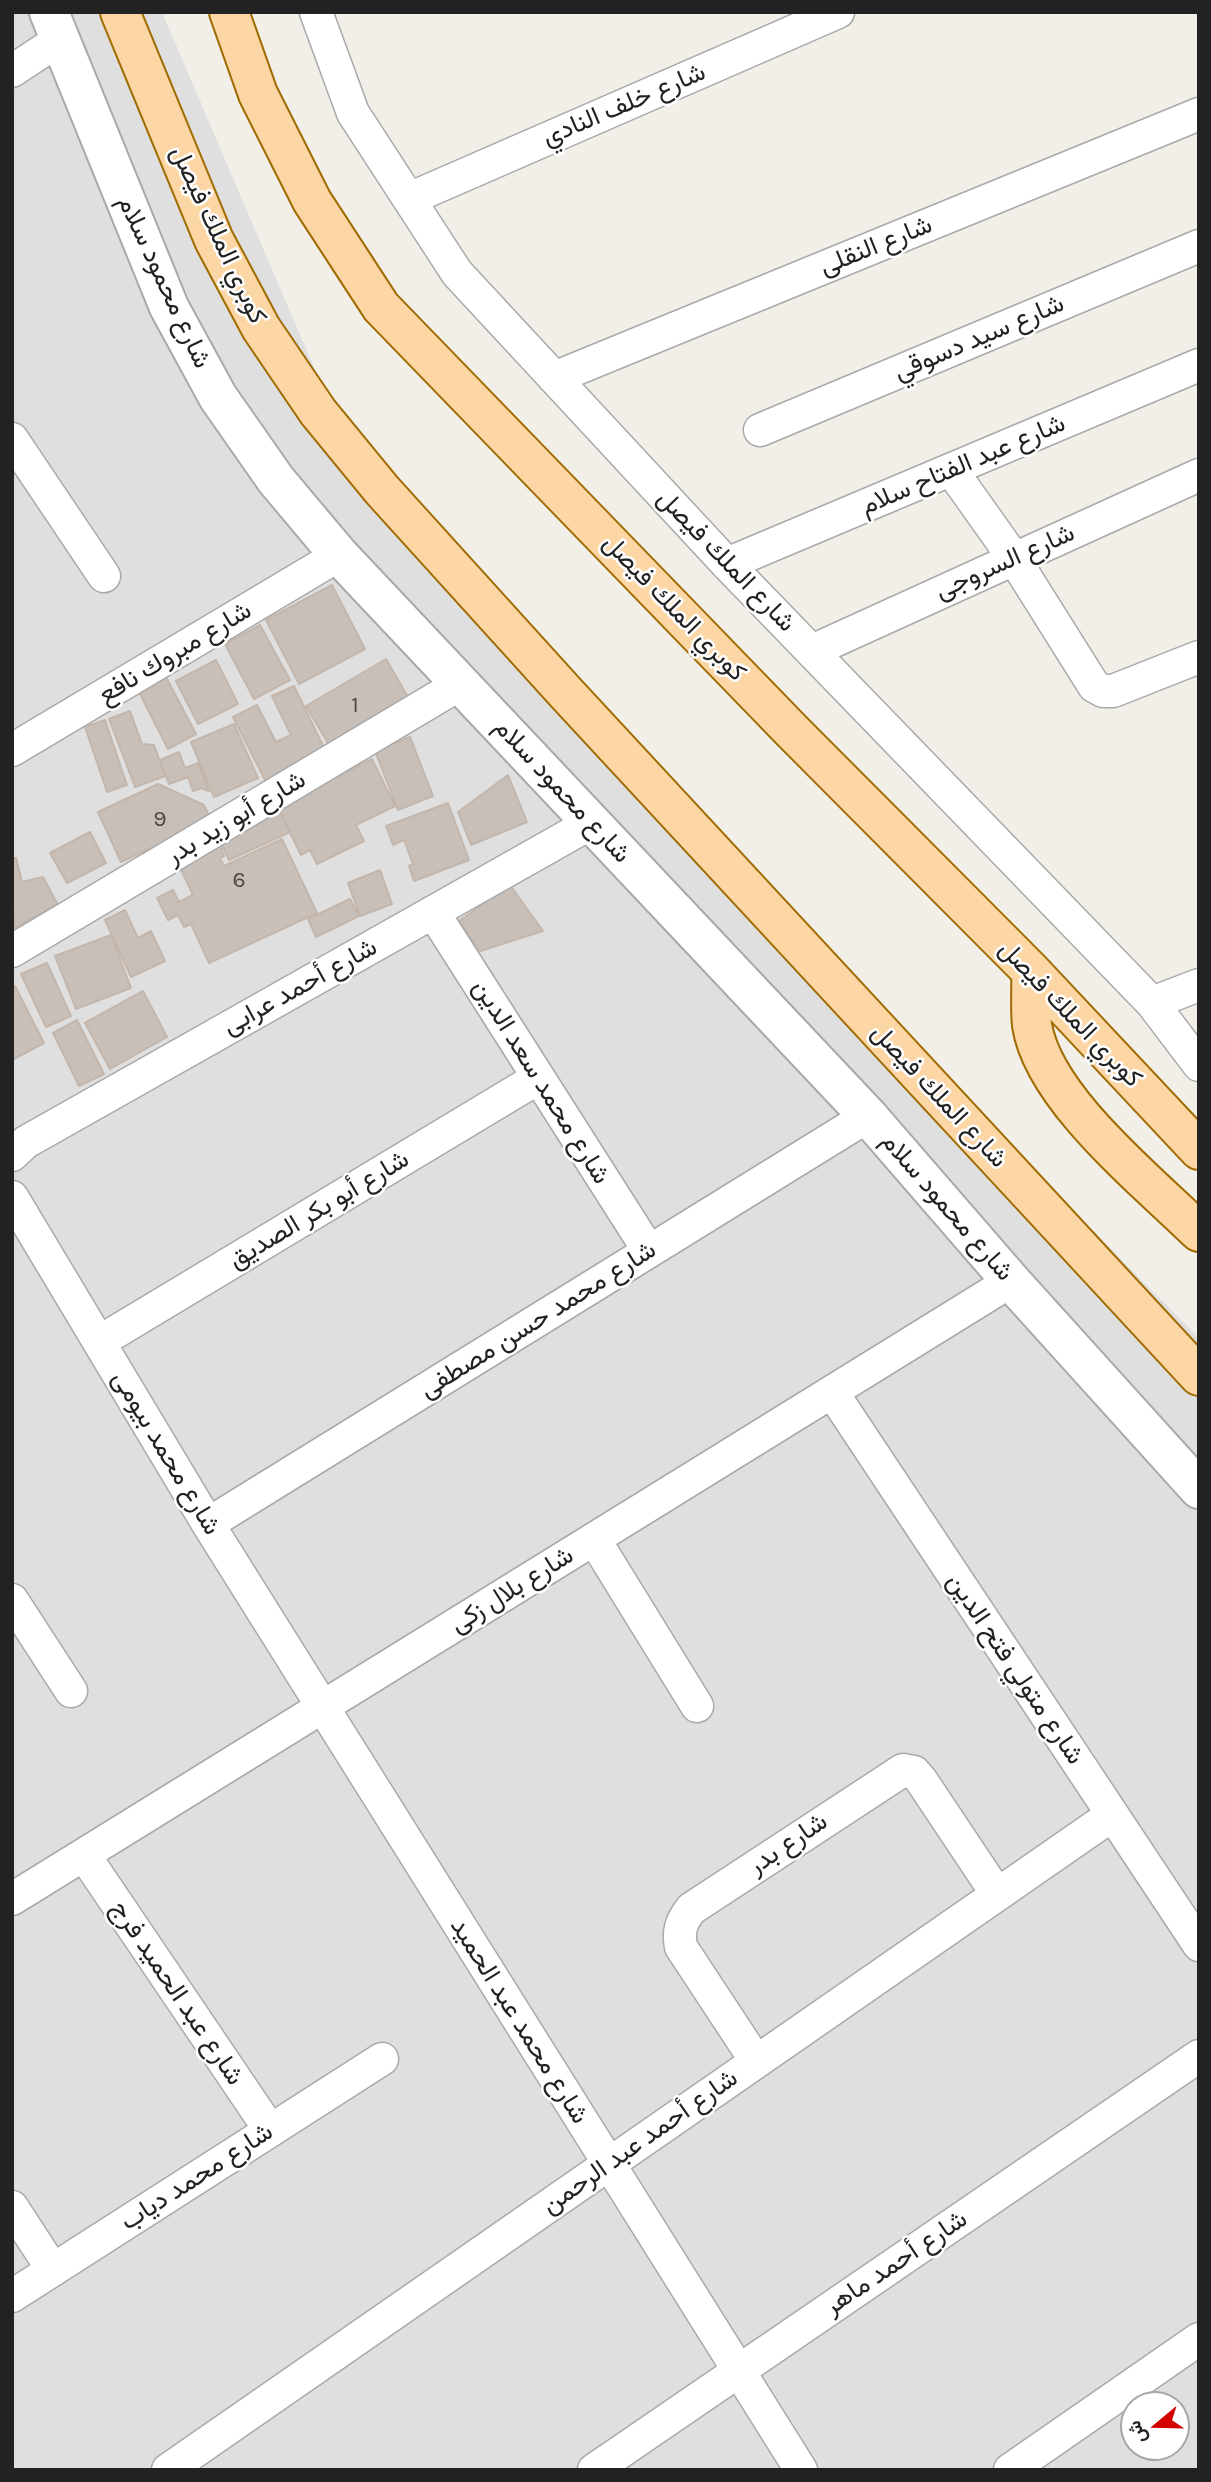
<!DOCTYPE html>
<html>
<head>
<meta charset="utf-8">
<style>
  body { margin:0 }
  #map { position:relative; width:1211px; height:2482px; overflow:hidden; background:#f2efe9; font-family:Karla,Vazirmatn,sans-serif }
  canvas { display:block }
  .frame { position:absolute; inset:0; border:14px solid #222; pointer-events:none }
  .north { position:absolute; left:1120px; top:2391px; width:70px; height:70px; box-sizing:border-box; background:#fff; border:2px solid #a7a7a7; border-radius:50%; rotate:251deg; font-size:19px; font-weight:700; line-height:28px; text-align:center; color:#222 }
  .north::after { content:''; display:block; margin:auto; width:24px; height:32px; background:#d40000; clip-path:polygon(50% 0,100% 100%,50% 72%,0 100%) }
</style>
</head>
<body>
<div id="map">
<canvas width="1211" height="2482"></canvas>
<div class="frame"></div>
<div class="north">ش</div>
</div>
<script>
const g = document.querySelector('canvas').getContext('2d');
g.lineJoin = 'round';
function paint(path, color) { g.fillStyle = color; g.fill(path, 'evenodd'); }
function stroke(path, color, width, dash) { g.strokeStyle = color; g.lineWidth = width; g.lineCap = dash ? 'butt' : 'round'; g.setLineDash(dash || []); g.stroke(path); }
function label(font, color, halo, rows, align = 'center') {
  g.font = font + ' Karla,Vazirmatn,sans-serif'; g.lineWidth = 5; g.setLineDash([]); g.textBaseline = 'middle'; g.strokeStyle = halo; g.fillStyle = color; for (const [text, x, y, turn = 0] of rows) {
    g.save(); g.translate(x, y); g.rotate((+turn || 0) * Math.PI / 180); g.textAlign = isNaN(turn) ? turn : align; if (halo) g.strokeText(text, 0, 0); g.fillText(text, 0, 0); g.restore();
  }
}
const residential = new Path2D(`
  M12,12h150l189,442 570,603 278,281v1132h-1187zM1134,2405h42v42h-42z`);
const building = new Path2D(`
  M332,585l33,64 -66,35 -33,-64z
  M260,625l30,55 -36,19 -29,-55z
  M386,659l26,45 -80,46 -26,-44z
  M216,660l22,44 -40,20 -22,-43z
  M166,677l30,57 -28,15 -29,-57z
  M294,686l32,66 -60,30 -33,-65 24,-12 19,37 15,-7 -19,-39z
  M130,711l12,33 12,1 11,31 -30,11 -26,-68z
  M105,720l22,65 -20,7 -22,-65z
  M234,724l24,54 -44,19 -23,-55z
  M410,737l23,59 -35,14 -23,-59z
  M179,752l6,16 13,-5 11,28 -8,-3 -8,3 -5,-14 -19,7 -9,-24z
  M372,759l23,47 -39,19 8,16 -47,23 -7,-14 -9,5 -24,-49z
  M508,775l19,47 -56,23 -13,-33z
  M158,784l46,21 7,15 -90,42 -23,-50z
  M448,803l21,57 -55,21 -5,-15 4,-2 -9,-24 -11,5 -7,-19z
  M277,806l13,26 -61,28 -14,-29z
  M90,832l16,31 -39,20 -17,-30z
  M282,839l35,74 -108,50 -18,-39 -7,3 -6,-12 -10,5 -11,-22 16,-8 6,12 14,-7 -15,-32 41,-19 5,12 -4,2 4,8z
  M12,858h4l6,24 21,-5 15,28 -44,23z
  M380,870l12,34 -32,12 -12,-33z
  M510,885l33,46 -63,20 -21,-30z
  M350,899l9,17 -43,21 -8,-18z
  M125,910l13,28 13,-7 14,30 -34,16 -26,-57z
  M111,935l20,53 -55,21 -21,-53z
  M47,963l24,53 -25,11 -25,-53z
  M15,986l29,57 -32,17v-73z
  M143,991l24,46 -57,32 -25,-46z
  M77,1020l27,54 -25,12 -26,-53z`);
const minor = new Path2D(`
  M316,12l37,101 104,160 270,291 425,439 47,62
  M12,71l47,-31
  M409,199l429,-187
  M554,378l645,-264
  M760,430l439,-184
  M12,439l92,137
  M952,471l61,86 81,129 9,5h10l86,-34
  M727,564l472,-199
  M812,651l387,-176
  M12,750l327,-195
  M433,912l216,339
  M12,951l448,-267
  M1152,1003l47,-18
  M12,1155l14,-13 565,-319
  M12,1197l196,327 593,946
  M99,1342l439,-264
  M832,1392l367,553
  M208,1524l660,-408
  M594,1539l103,167
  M12,1600l59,91
  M84,1855l186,275
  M12,1899l999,-618
  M756,2061l-75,-114c-3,-16 0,-25 10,-38l212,-139 11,2 7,8 76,114
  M12,2207l41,63
  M12,2296l370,-237
  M168,2470l944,-655
  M594,2470l605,-414
  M1010,2470l189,-131`);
const tertiary = new Path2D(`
  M49,12l120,295 49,90 58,83 63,75 529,561 143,165 188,208`);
const primary = new Path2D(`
  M120,12l94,228 47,88 57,84 64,78 184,203 633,683
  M229,12l29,82 54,107 69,106 411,424 239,240 168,179
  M1031,971c1,17 -1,37 1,54 11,73 115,156 167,207`);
const numberNames = [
  ["1",355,705],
  ["9",160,819],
  ["6",239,880]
];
const streetNames = [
  ["شارع خلف النادي",624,105,-23],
  ["كوبري الملك فيصل",218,235,65],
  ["شارع النقلى",876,246,-22],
  ["شارع محمود سلام",164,282,65],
  ["شارع سيد دسوقي",979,338,-23],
  ["شارع عبد الفتاح سلام",963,465,-23],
  ["شارع الملك فيصل",726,561,46],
  ["شارع السروجى",1005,562,-24],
  ["كوبري الملك فيصل",674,608,46],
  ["شارع مبروك نافع",175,653,-31],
  ["شارع محمود سلام",562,791,47],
  ["شارع أبو زيد بدر",236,818,-31],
  ["شارع أحمد عرابى",300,987,-29],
  ["كوبري الملك فيصل",1070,1014,46],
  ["شارع محمد سعد الدين",541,1082,58],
  ["شارع الملك فيصل",939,1096,47],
  ["شارع محمود سلام",947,1207,49],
  ["شارع أبو بكر الصديق",319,1210,-31],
  ["شارع محمد حسن مصطفى",538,1320,-32],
  ["شارع محمد بيومى",166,1453,59],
  ["شارع بلال زكى",512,1590,-32],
  ["شارع متولي فتح الدين",1015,1669,56],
  ["شارع بدر",788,1844,-34],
  ["شارع عبد الحميد فرج",177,1993,56],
  ["شارع محمد عبد الحميد",519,2021,58],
  ["شارع أحمد عبد الرحمن",640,2142,-35],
  ["شارع محمد دياب",197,2177,-33],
  ["شارع أحمد ماهر",896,2263,-34]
];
paint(residential, '#e0dfdf');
paint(building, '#c7bfb8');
stroke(building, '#c4b6ab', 2);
stroke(minor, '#a9a9a9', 35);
stroke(tertiary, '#a9a9a9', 42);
stroke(primary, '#a06b00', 42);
stroke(minor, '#fff', 32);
stroke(tertiary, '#fff', 38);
stroke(primary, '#fcd6a4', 38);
label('23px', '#4b4948', null, numberNames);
label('26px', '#222', '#fff', streetNames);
</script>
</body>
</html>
